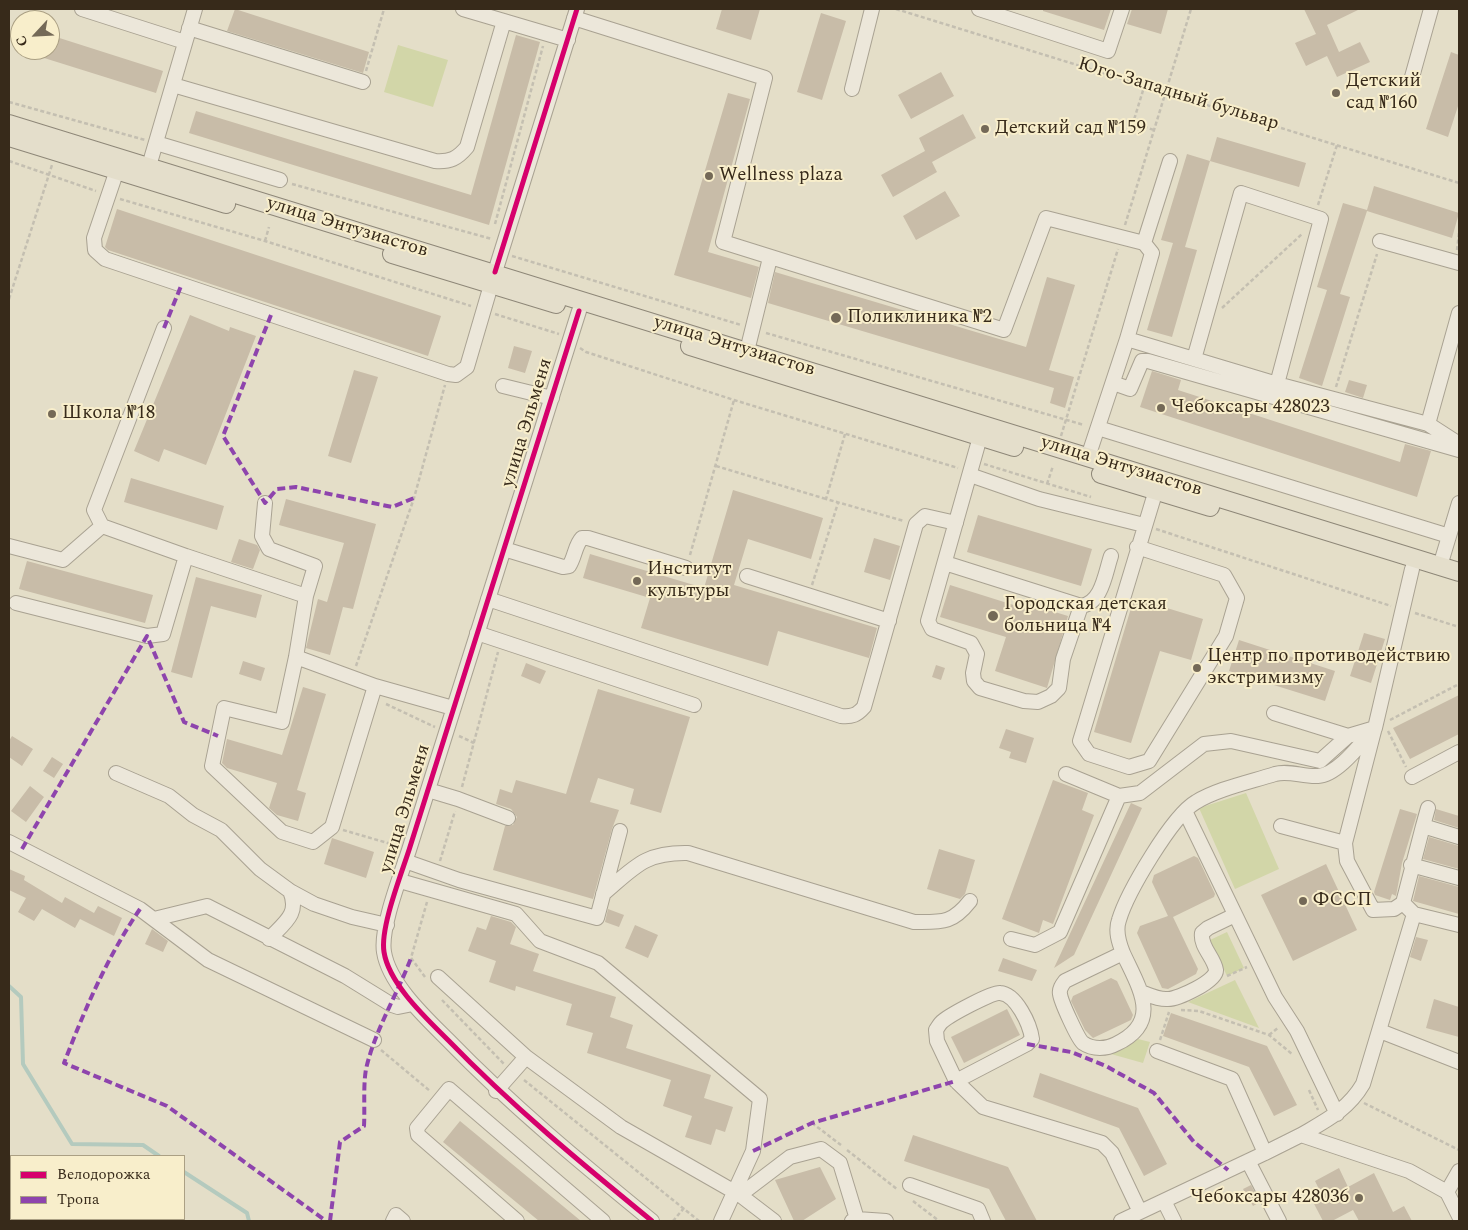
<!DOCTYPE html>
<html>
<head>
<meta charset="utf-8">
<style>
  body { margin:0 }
  #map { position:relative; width:1468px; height:1230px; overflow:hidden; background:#e4dec8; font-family:Spectral,serif }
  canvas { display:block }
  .frame { position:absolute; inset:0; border:10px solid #372a1a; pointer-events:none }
  .legend { position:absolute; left:10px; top:1155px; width:175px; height:65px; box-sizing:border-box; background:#f8eecb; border:1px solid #aba084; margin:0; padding:6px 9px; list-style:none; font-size:15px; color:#372a1a }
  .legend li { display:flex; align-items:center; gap:10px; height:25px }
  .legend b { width:25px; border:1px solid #aba084 }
  .north { position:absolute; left:10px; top:10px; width:50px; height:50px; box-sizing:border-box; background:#f8eecb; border:1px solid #aba084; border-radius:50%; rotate:245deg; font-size:14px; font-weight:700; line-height:20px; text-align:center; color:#372a1a }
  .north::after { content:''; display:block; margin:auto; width:18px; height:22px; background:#746957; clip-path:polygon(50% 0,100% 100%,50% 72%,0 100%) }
</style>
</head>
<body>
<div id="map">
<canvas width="1468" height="1230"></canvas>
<div class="frame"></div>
<ul class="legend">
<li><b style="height:6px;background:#d6006c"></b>Велодорожка</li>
<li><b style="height:6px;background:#8e44ad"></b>Тропа</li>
</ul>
<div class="north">С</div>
</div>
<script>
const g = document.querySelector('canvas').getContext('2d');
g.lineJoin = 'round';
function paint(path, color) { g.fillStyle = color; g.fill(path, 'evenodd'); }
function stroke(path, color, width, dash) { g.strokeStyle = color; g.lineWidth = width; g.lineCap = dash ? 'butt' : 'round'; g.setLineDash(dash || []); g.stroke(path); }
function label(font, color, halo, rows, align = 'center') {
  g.font = font + ' Spectral,serif'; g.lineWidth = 4; g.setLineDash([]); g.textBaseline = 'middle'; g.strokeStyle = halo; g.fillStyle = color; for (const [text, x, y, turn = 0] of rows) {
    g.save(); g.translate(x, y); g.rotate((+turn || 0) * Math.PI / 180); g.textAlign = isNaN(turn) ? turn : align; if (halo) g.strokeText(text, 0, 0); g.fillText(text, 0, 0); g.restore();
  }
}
const green = new Path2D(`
  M398,45l50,15 -15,47 -49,-15z
  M1246,793l33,76 -44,20 -36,-81z
  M1227,932l17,36 -17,8 -17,-36z
  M1235,980l24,48 -71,-26z
  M1138,1039l12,3 -7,21 -32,-9z`);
const stream = new Path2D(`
  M9,986l12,11 2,67 49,80 71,1 16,11
  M184,1172l63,41 2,8`);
const building = new Path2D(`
  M235,9l134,43 -6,21 -136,-42z
  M722,9h38l-9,31 -35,-11z
  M1043,9h68l-7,21 -61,-19z
  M1132,9h36l-7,25 -34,-10z
  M1304,9h56l-33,16 12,27 21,-10 10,20 -33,15 -10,-21 -21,10 -11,-23 21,-9z
  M821,13l25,8 -24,79 -25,-8z
  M50,35l113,36 -7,22 -131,-41 1,-2h24z
  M516,35l24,7 -51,183 -300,-92 7,-22 275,84z
  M1451,52l8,3v48l-11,34 -22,-8z
  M941,72l13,24 -43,23 -13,-24z
  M728,93l22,6 -42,153 51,15 -8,31 -77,-23z
  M963,114l13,24 -44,24 5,10 -44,25 -12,-22 44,-24 -6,-13z
  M1217,137l89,26 -7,24 -89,-26 -25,86 12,3 -25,87 -25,-7 26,-87 -12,-3 26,-86 23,7z
  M1374,186l85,27 -7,25 -85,-27 -27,83 10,3 -28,89 -23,-8 28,-88 -10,-3 26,-84 24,7z
  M945,191l15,25 -44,24 -13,-24z
  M117,209l324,107 -13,40 -320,-106 -3,-3z
  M775,272l251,75 21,-70 28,8 -26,85 25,7 -9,31 -15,-5 4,-15 -286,-85z
  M190,315l39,16 1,-4 26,9 -50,129 -42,-16 -5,13 -25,-11z
  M514,346l18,5 -7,22 -17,-5z
  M354,370l24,7 -27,86 -23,-7z
  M1152,371l29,9 -3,10 222,72 5,-18 26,7 -14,46 -277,-90z
  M1349,380l18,5 -4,13 -18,-6z
  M131,478l93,28 -7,24 -93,-28z
  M733,490l90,28 -12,41 -63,-20 -14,46 143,43 -8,30 -91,-27 -10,35 -127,-38 9,-30 -67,-20 7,-24 114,34z
  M286,499l90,25 -23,85 -10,-2 -13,48 -24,-7 12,-49 9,3 17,-59 -65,-18z
  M978,515l114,34 -11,37 -114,-34z
  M874,538l26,8 -10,34 -26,-8z
  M239,539l18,6 3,5 -7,19 -22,-7z
  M27,561l126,34 -8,28 -126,-34z
  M196,577l66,18 -6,23 -45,-12 -19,72 -21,-6z
  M950,585l70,22 2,-5 46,14 -21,72 -52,-17 11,-34 -66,-20z
  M1134,598l69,21 -12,41 -31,-9 -29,92 -37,-11z
  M1364,633l21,6 -14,44 -21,-7z
  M1239,640l96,31 -10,30 -96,-30z
  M243,661l22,7 -4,13 -22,-7z
  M526,663l20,8 -6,13 -19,-8z
  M936,665l9,3 -4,12 -9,-3z
  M303,687l23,7 -29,96 9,3 -8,28 -21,-6 -8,-7 8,-25 -50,-15 -5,-5 5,-24 55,16z
  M598,689l92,28 -29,96 -31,-9 4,-15 -36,-11 -8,24 29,8 -7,19 -19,70 -100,-29 12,-44 8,-1 4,-8 -6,-8 -15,-5 4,-15 12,4 4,-13 50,14z
  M1459,695v39l-49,25 -17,-31z
  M1006,729l28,9 -8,25 -17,-5 2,-6 -12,-4z
  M12,736l21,13 -11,17 -13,-9v-16z
  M52,757l11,7 -9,14 -11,-7z
  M1053,780l35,13 -6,17 12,5 -41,109 -10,-4 -4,13 -37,-14z
  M30,786l14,11 -18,25 -15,-11z
  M1131,803l11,5 -68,147 -20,13z
  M1400,809l17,5 -15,49 -6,33 -4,-2 -2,6 -15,-5 -1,-3z
  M1436,809l23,7v12l-25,-8z
  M1429,837l30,9v23l-36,-10z
  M332,838l42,14 -8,26 -42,-14z
  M939,849l36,11 -10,34 -5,5 -33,-10z
  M1194,856l4,2 17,36 -1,3 -41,20 25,52 -2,5 -28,15 -6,-1 -25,-55 3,-7 28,-10 -16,-34 2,-7z
  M1326,864l31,66 -64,31 -32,-66z
  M9,869l16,7 -1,4 38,23 3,-6 29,16 4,-7 24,12 -8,18 -34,-17 -5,9 -33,-19 -8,12 -16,-9 8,-14 -17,-8z
  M1419,876l40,11v27l-46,-13z
  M608,909l16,6 -5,12 -14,-5z
  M491,916l20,6 5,5 -6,17 29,10 -6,17 83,26 -6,20 23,8 -7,23 85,27 -7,23 29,9 -8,25 -9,-3 -5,16 -26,-8 7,-21 -29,-10 8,-26 -84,-27 6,-20 -27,-8 6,-21 -56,-18 -1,5 -26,-9 7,-21 -28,-10 9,-24 9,3z
  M635,925l23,10 -10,23 -23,-10z
  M152,929l16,12 -5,11 -18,-8z
  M1416,937l12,3 -7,21 -11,-4z
  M1003,958l34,12 -5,11 -34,-10z
  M1111,978l6,3 16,34 -2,5 -38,18 -8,-8 -14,-29 2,-5z
  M1434,999l25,8v30l-33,-9z
  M1007,1009l13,26 -56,28 -13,-26z
  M1171,1013l96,33 30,59 -23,11 -25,-49 -86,-31z
  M1040,1073l98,35 29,56 -23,12 -25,-48 -86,-31z
  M460,1121l121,100h-42l-40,-33 -56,-46z
  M913,1135l95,32 29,54h-31l-17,-32 -85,-28z
  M820,1167l16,32 -34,22h-8l-19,-41z
  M1339,1168l9,19 26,-14 19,39 11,-6 8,15h-53l-6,-11 -21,11h-9l-11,-21 10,-5 -7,-14z
  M1251,1185l9,17 -7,4 -10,-17z`);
const path = new Path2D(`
  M896,9l563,174
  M366,71l18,-62
  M1145,84l-12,39 21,7
  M9,102l136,38
  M9,161l87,30
  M292,184l200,55
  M120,199l145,42 206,65
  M1318,205l19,-60
  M495,224l48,-178
  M1125,225l66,-216
  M265,241l4,-14
  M1457,250l2,-17
  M512,256l229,69
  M9,299l43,-134
  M1222,308l80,-74
  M495,314l64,20
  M766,333l318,92
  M580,348l6,4 148,48 224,68
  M1336,387l41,-133
  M845,434l-19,65 78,22
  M1061,436l57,-187
  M984,464l107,33
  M716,466l110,33
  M1047,484l6,-18
  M1156,529l235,77
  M690,555l44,-155
  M812,585l26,-82
  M1415,613l44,14
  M356,666l58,-168 31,-113
  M386,704l49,23
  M1390,720l69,-36
  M1388,731l18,36
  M459,736l15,7
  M462,787l36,-135
  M343,830l55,16
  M440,861l15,-50
  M1227,976l20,-9
  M425,977l-14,-19 16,-56
  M442,1000l62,64
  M1181,1010l18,1 70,24 23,19
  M1269,1035l10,-8
  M1160,1040l9,-28
  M381,1050l49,41
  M524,1080l175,141
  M1309,1090l9,20
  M1364,1103l95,47
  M812,1123l29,22
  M847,1150l51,40
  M913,1201l26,20
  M673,1221l11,-13`);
const minor = new Path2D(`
  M82,9l103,33
  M463,9l105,31
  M979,9l129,42 14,-42
  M574,18l191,60 -42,164 281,88 42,-112 98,25 8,10 -25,86
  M189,28l174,54
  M1412,77l19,-68
  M173,85l262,76c15,1 22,-2 32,-14l37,-126
  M852,89l20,-80
  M156,143l124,37
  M149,166l46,-157
  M117,170l-23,68 1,12 10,9 343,115 8,1 11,-8 24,-82
  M1380,241l79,22
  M1144,243l26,-82
  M495,272l82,-263
  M579,311l-170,539c-8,25 -29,78 -25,102 5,32 42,66 64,88 64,66 133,123 204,181
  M747,351l23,-93
  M1194,359l47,-166 80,26 -44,165
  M1113,383l17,6 12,-28h6l311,89
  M503,386l49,12
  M1428,424l31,-111
  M1098,428l351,108
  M980,437l-52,184 4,8 39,14 6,11 -4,19 1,8 6,7 44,13 14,1 13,-6 8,-8 4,-29 18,-53
  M1088,457l39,-118 150,45 151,40 31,20
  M970,475l69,24 105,26
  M265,503l-3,33 7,13 46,17 -9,30
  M9,546l54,14 39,-34
  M1137,547l87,28 13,23 -11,38 -77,125 -20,6 -40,-13 -9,-13 76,-251
  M504,549l59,18 6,-1c6,-9 6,-21 13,-28h6l98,30
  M186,556l120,40 -10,61 -14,65 -58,-14 -12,58 70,66 31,10 19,-15 43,-141
  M945,563l136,43c21,-3 24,-32 30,-50
  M1440,566l19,-63
  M747,576l142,45
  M488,599l353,117c11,1 16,-1 23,-9l52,-183 9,-8 31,7
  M16,603l131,33 16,-2 23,-78 -84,-30 -8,-16 70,-182
  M477,633l217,72
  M296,657l79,29 78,22
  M1274,713l74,23
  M116,773l53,23 24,19 28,15 39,39 30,22 24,13 38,13 35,8
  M1066,774l53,22
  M1412,777l47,-25
  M428,790l30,9 50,19
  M1185,811l90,186 22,34 40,83
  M1281,826l64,17 29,-112
  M1423,826l5,-18
  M9,842l131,67 68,51 166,80
  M1345,843l2,18 26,49 21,-1 9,-6
  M405,861l54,19 138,38 23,-87
  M1411,865l48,13
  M400,881l116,33 24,27 58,22 162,136 -7,52 -32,70
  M603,894c31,-26 41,-42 85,-41l226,69c28,0 38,2 56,-21
  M1414,914l-11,-11 20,-77 36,11
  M154,919l53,-13 138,70 47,29 6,2 15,-3
  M269,939c15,-16 31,-25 21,-48
  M1011,939l24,6 25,-13 59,-136 21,-3 64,-49 27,-3 89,20 28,-25 27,-8 37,-159
  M1123,953c16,35 40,69 -7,91 -9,5 -23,6 -33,-1 -5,-4 -22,-41 -23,-49 -1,-5 2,-9 5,-13l58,-28c-4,-10 -8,-22 -4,-33 8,-27 53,-104 77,-118 21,-13 54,-20 79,-28 14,-4 28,3 43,2 20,-1 44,-34 57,-48
  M438,977l88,80 95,70 119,68 34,26
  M1141,992c8,3 18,8 27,7 10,0 49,-18 48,-29 -2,-13 -16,-23 -14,-37l6,-5 27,-13
  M1380,1031l79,31
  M1157,1051l75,28 33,74 36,-18 108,36 38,21 12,24
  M956,1081l71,-37 5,-5c-2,-15 -16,-45 -32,-46 -8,-1 -50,22 -57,28 -3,2 -5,6 -7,9l1,11 19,40 27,26 119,36 10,10 28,59
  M496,1091l30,-34
  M1301,1135c24,-14 47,-25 62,-51l51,-170 45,11
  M1248,1161l31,60
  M910,1185l68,24 5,12
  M1447,1192l12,-21
  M740,1195l50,-38 31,-8 19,14 17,56
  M1164,1201l10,20
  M393,1221l3,-6 7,6
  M517,1221l-99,-86 -1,-7 32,-39 154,132
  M852,1221l5,-2 29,2
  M1121,1221l144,-68`);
const major = new Path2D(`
  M9,124l1450,448
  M9,137l217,67
  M392,254l164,50
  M690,346l324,101
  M1101,474l109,33`);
const quiet = new Path2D(`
  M271,315l-48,121 42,67 12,-14 19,-2 96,20 22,-9
  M164,328l17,-42
  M22,849l125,-213 37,86 34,14
  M140,909c-33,48 -55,100 -76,154l103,43 159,115
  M1027,1044l44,8 35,14 48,27 40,49 34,28
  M753,1151l59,-28 144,-42
  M330,1221l10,-79 24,-16c1,-18 -1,-39 2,-57 9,-39 31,-74 45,-111`);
const cycleway = new Path2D(`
  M495,272l82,-263
  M579,311l-170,539c-8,25 -29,78 -25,102 5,32 42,66 64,88 64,66 133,123 204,181`);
const markers = [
  [1336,93,5,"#746957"],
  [985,129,5,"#746957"],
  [709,176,5,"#746957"],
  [836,318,6,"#746957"],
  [1161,408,5,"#746957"],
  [52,414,5,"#746957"],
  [637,581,5,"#746957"],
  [993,616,6,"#746957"],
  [1197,668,5,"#746957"],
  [1303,901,5,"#746957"],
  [1359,1198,5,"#746957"]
];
const poiNames = [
  ["Детский",1346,82],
  ["сад №160",1346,104],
  ["Детский сад №159",995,129],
  ["Wellness plaza",719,176],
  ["Поликлиника №2",847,318],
  ["Чебоксары 428023",1171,408],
  ["Школа №18",62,414],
  ["Институт",647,570],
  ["культуры",647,592],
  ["Городская детская",1004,605],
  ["больница №4",1004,627],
  ["Центр по противодействию",1207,657],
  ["экстримизму",1207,679],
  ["ФССП",1313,901],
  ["Чебоксары 428036",1349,1198,"right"]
];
const streetNames = [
  ["Юго-Западный бульвар",1178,95,17],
  ["улица Энтузиастов",347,228,17],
  ["улица Энтузиастов",734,347,17],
  ["улица Эльменя",528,423,-73],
  ["улица Энтузиастов",1121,467,17],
  ["улица Эльменя",406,809,-73]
];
paint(green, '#d2d6a8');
stroke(stream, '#b4cabe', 4);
paint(building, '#c8bca8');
stroke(minor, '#a9a292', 16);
stroke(major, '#8e8778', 20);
stroke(path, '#c4bfb1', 2.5, [4, 2.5]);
stroke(minor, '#ece7da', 14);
stroke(major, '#e4decb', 18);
stroke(quiet, '#8e44ad', 4, [8, 4]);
stroke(cycleway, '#d6006c', 5);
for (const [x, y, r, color] of markers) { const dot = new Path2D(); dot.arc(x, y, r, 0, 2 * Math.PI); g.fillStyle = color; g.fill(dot); stroke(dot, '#f8eecb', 2); }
label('19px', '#372a1a', '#f8eecb', poiNames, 'left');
label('19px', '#372a1a', '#f8eecb', streetNames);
</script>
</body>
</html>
